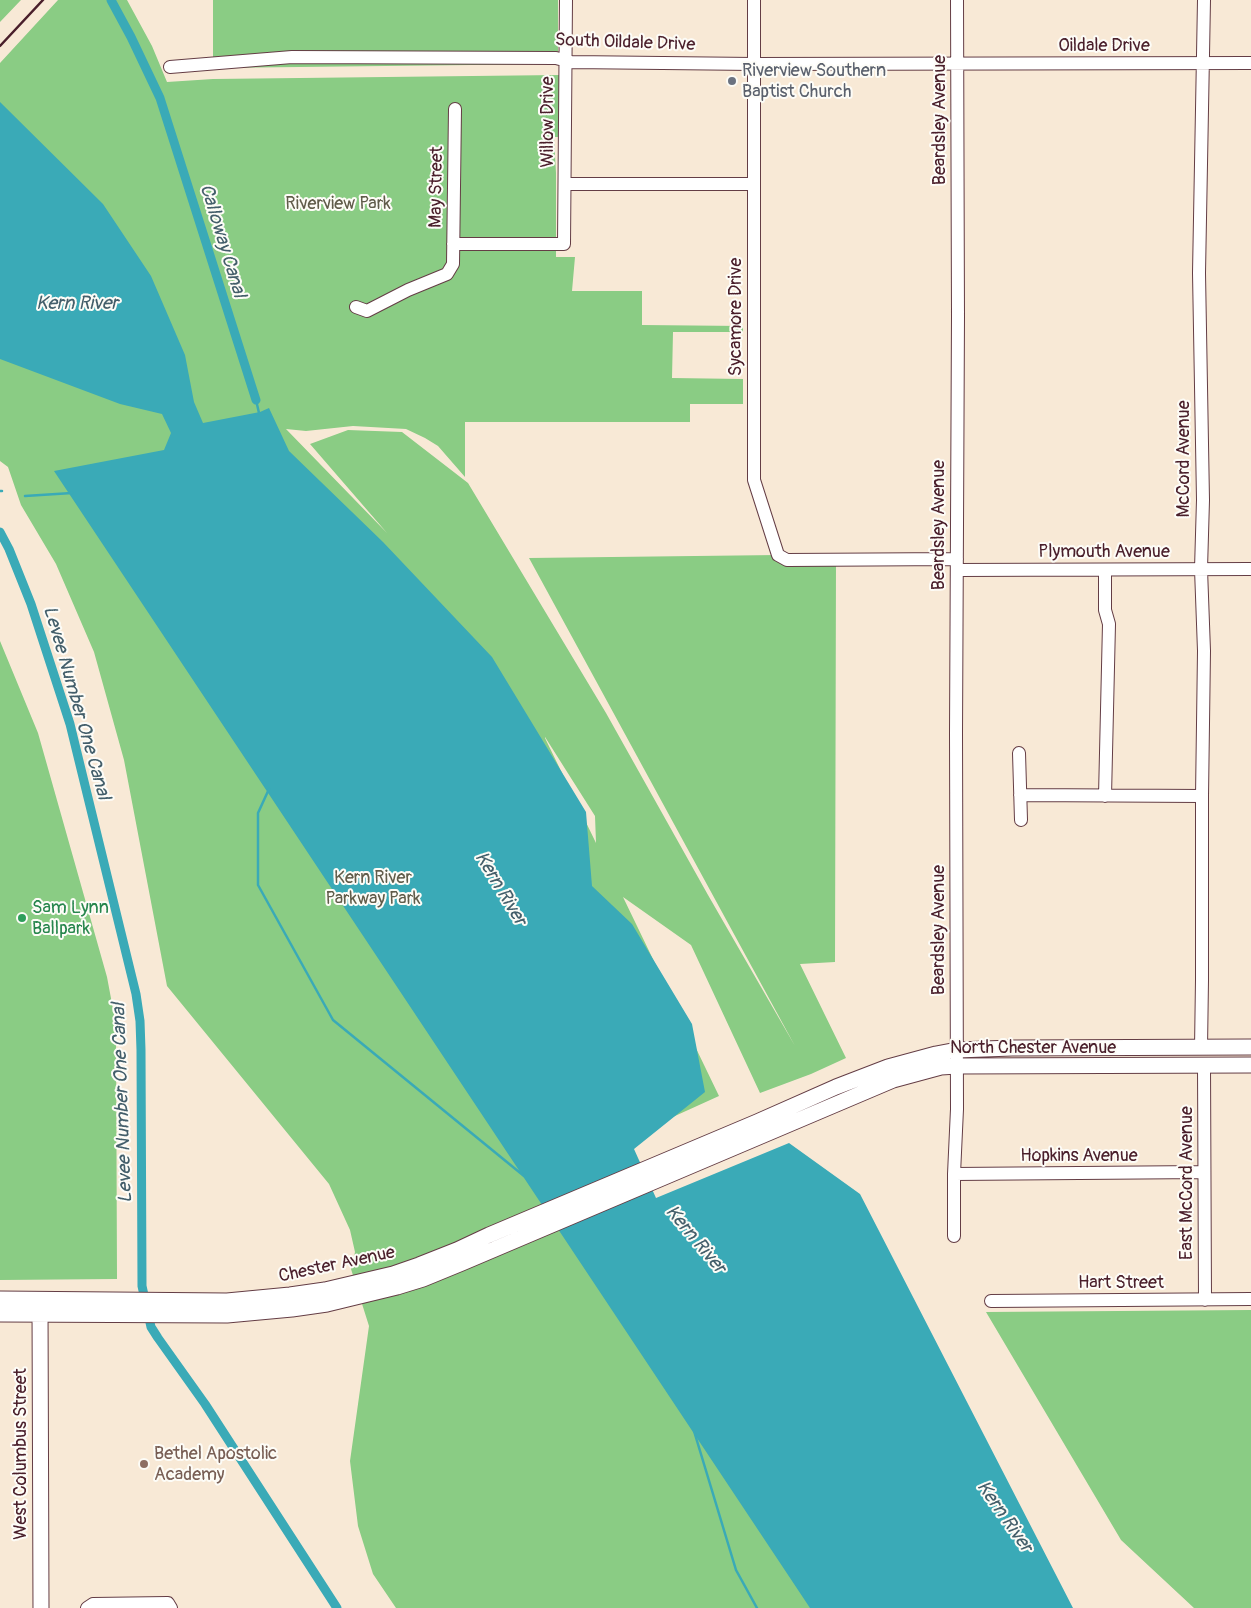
<!DOCTYPE html>
<html>
<head>
<meta charset="utf-8">
<style>
	body { margin:0 }
	canvas { display:block; background:#f8e9d6 }
</style>
</head>
<body>
<canvas width="1251" height="1608"></canvas>
<script>
const ctx = document.querySelector('canvas').getContext('2d');
ctx.lineJoin = 'round';
function fill(path, color) { ctx.fillStyle = color; ctx.fill(path, 'evenodd'); }
function trace(path, color, width, dash) { ctx.strokeStyle = color; ctx.lineWidth = width; ctx.lineCap = dash ? 'butt' : 'round'; ctx.setLineDash(dash || []); ctx.stroke(path); }
function write(font, color, halo, rows, align = 'center') {
  ctx.font = font + ' Pangolin,sans-serif'; ctx.lineWidth = 4; ctx.setLineDash([]); ctx.textBaseline = 'middle'; ctx.strokeStyle = halo; ctx.fillStyle = color; for (const [text, x, y, turn = 0] of rows) {
    ctx.save(); ctx.translate(x, y); ctx.rotate((+turn || 0) * Math.PI / 180); ctx.textAlign = isNaN(turn) ? turn : align; if (halo) ctx.strokeText(text, 0, 0); ctx.fillText(text, 0, 0); ctx.restore();
  }
}
fill(new Path2D(`
	M0,0H21L0,22Z
	M58,0H127L152,46L167,82L213,79L559,75V137H554L556,173V257H575L572,291H642V325L743,326V332H673L672,378L743,379V404H690V422H465V477L438,446L425,438L406,429L353,426L306,431L286,429L387,533L310,444L348,430L402,432L468,483L606,713L708,895L795,1046L529,558L778,555L836,559L835,962L800,964L846,1058L811,1074L760,1093L691,945L623,897L719,1096L622,1140L656,1212L1071,1608H396L373,1574L358,1526L350,1461L369,1326L351,1269L355,1252L350,1230L329,1184L167,986L124,760L94,652L56,564L21,505L8,467L0,461V63ZM545,737L595,816L596,843L545,738Z
	M213,0H558V64L213,68Z
	M0,641L38,733L107,977L116,1025L117,1279L0,1280Z
	M1251,1310V1608H1194L1121,1540L986,1312Z`), '#8acc84');
fill(new Path2D(`
	M0,102L103,204L151,276L185,355L194,402L203,423L260,412L269,408L289,451L383,542L492,657L586,812L592,886L632,924L692,1024L705,1092L634,1149L656,1198L789,1143L860,1194L1073,1608H810L54,471L164,450L171,433L162,414L120,404L0,359Z`), '#3aaab7');
trace(new Path2D(`
	M256,400L259,413
	M0,491H2
	M25,496L72,493
	M269,789L258,813V885L333,1020L524,1176
	M694,1431L736,1570L757,1608`), '#3aaab7', 2.5);
trace(new Path2D(`
	M111,0L131,37L160,98L256,400
	M0,532L9,549L31,604L70,724L136,994L140,1021L141,1050L142,1286L151,1327L158,1338L205,1404L337,1608`), '#3aaab7', 9);
const minor = new Path2D(`
	M754,0V480L778,555L787,560L957,559
	M170,67L292,57L556,58L571,62L754,64L1251,63
	M565,184H754
	M453,244H564L566,0
	M356,307L367,311L408,290L447,274L453,264L455,109
	M957,570L1251,569
	M1105,570V610L1109,624L1105,796
	M1019,753L1021,820
	M1020,795L1202,796
	M1201,1048L1202,980V796L1204,651L1201,569L1203,500L1199,273L1204,0
	M1204,1066L1205,1300
	M954,1174L1204,1172
	M954,1236V1174L957,1109L956,733L958,316L957,0
	M991,1301L1251,1299
	M87,1608L93,1604L168,1603L171,1608`);
const major = new Path2D(`
	M0,1299L227,1301L290,1295L325,1290L393,1274L419,1265L457,1250L489,1235L757,1122L836,1087L888,1067L936,1054L957,1050L1012,1048L1251,1047
	M40,1305L41,1608
	M0,1314L227,1315L292,1309L327,1304L397,1287L423,1279L462,1263L893,1080L941,1067L957,1066L1251,1065`);
trace(minor, '#643d45', 14);
trace(major, '#643d45', 17);
trace(minor, '#fff', 12);
trace(major, '#fff', 15);
trace(new Path2D(`
	M0,46L43,0`), '#4a1f2b', 2.5);
for (const [x, y, r, color] of [
	[732,81,5,"#6b7280"],
	[22,918,5,"#2e9e5b"],
	[144,1464,5,"#8d6e63"]
]) { const dot = new Path2D(); dot.arc(x, y, r, 0, 2 * Math.PI); ctx.fillStyle = color; ctx.fill(dot); trace(dot, '#fdfcf7', 2); }
write('18px', '#4a1f2b', '#fdfcf7', [
	["South Oildale Drive",625,43,2],
	["Oildale Drive",1104,46],
	["Beardsley Avenue",940,120,-90],
	["Willow Drive",548,122,-90],
	["May Street",437,187,-89],
	["Sycamore Drive",736,317,-90],
	["McCord Avenue",1184,459,-90],
	["Beardsley Avenue",939,525,-90],
	["Plymouth Avenue",1104,552],
	["Beardsley Avenue",939,930,-90],
	["North Chester Avenue",1033,1048],
	["Hopkins Avenue",1079,1156],
	["East McCord Avenue",1187,1183,-90],
	["Chester Avenue",337,1265,-12],
	["Hart Street",1121,1283],
	["West Columbus Street",21,1454,-90]
]);
write('18px', '#5b616d', '#fdfcf7', [
	["Riverview Southern",742,71],
	["Baptist Church",742,92]
], 'left');
write('18px', '#605c4a', '#fdfcf7', [
	["Riverview Park",338,204],
	["Kern River",373,878],
	["Parkway Park",373,899]
]);
write('18px', '#27864d', '#fdfcf7', [
	["Sam Lynn",32,908],
	["Ballpark",32,929]
], 'left');
write('18px', '#785e54', '#fdfcf7', [
	["Bethel Apostolic",154,1454],
	["Academy",154,1475]
], 'left');
write('italic 19px', '#435e6a', '#fdfcf7', [
	["Calloway Canal",222,241,73],
	["Kern River",77,304],
	["Levee Number One Canal",76,703,74],
	["Kern River",500,889,59],
	["Levee Number One Canal",123,1103,-92],
	["Kern River",695,1240,50],
	["Kern River",1004,1517,55]
]);
</script>
</body>
</html>
